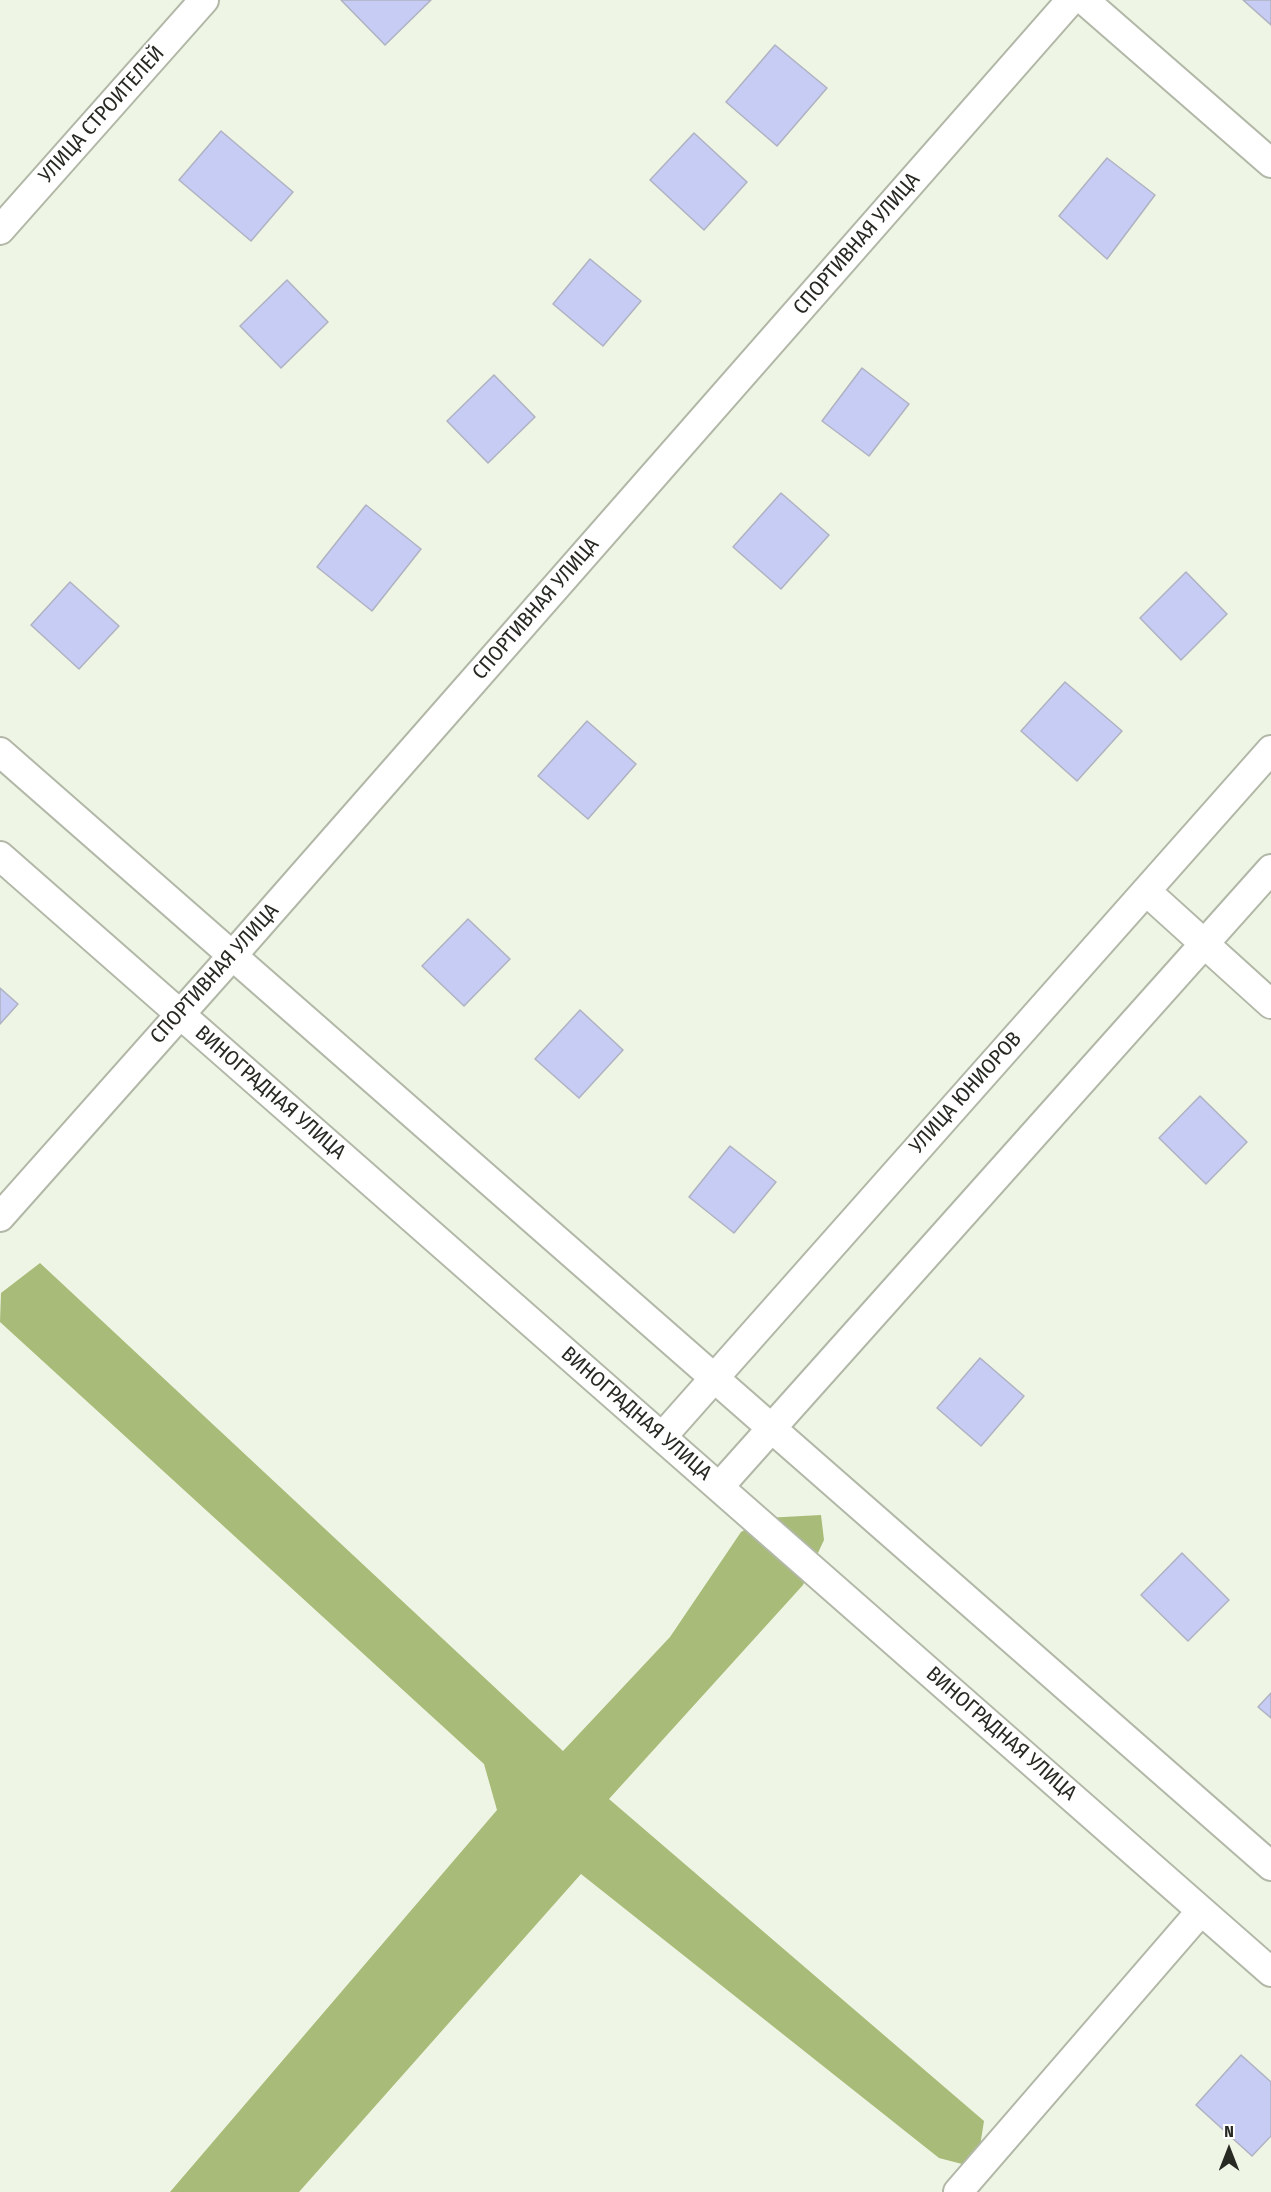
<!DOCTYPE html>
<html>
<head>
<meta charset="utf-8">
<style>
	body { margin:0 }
	#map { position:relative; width:1271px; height:2192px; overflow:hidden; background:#eff5e4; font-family:"Fira Sans Condensed",sans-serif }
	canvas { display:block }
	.north { position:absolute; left:1199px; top:2120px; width:60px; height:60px; -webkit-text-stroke:4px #fff; paint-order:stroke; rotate:0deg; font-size:16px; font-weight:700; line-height:24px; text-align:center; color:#272923 }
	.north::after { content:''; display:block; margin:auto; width:21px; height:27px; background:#272923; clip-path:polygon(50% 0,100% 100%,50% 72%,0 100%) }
</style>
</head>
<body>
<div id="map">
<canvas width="1271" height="2192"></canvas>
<div class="north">N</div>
</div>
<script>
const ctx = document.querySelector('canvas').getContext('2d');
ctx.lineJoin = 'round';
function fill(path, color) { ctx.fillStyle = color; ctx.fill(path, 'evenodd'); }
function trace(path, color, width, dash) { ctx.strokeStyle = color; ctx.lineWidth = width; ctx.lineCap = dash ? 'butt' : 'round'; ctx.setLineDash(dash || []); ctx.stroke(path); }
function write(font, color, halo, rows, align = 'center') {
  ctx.font = font + ' "Fira Sans Condensed",sans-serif'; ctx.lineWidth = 4.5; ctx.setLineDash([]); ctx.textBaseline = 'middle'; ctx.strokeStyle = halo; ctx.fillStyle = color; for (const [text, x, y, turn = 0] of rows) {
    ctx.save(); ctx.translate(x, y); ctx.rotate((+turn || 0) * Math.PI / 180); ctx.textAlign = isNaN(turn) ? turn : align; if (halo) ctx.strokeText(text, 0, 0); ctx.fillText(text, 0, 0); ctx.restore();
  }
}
fill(new Path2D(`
	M40,1263L563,1751L670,1637L741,1532L765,1518L821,1515L824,1540L803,1585L609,1799L984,2121L980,2146L962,2164L939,2158L581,1874L299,2192H170L497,1810L484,1764L0,1322L1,1293Z`), '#a8bb78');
const building = new Path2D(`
	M341,0H431L385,45Z
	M1243,0H1271V25Z
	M775,45L827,88L777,146L726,102Z
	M221,131L293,192L251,241L179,180Z
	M694,133L747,182L704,230L650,180Z
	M1107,158L1155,195L1107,259L1059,216Z
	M590,259L641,301L603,346L553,304Z
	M287,280L328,322L281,368L240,326Z
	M862,368L909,404L869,456L822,421Z
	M494,375L535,417L488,463L447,421Z
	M781,493L829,535L781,589L733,547Z
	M366,505L421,549L372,611L317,567Z
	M1186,572L1227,614L1181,660L1140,618Z
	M70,582L119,626L79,669L31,625Z
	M1065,682L1122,731L1077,781L1021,731Z
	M587,721L636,764L588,819L538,776Z
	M468,919L510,959L464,1006L422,966Z
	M0,988L18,1004L0,1024Z
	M580,1010L623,1050L579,1098L535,1059Z
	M1200,1096L1247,1142L1206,1184L1159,1138Z
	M730,1146L776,1182L734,1233L689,1197Z
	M980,1358L1024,1396L981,1446L937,1408Z
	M1182,1553L1229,1600L1188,1641L1141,1595Z
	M1271,1693V1718L1258,1707Z
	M1241,2055L1271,2082V2136L1252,2156L1196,2105Z`);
fill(building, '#c6ccf4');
trace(building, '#afb2c1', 1.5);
const minor = new Path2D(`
	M1084,0L1271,163
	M0,230L204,0
	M0,752L1271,1866
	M0,856L1271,1972
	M1146,891L1271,1004
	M0,1217L232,956L1071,0
	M662,1437L1271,750
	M719,1487L1271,869
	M958,2192L1201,1911`);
trace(minor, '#b2b8a8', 32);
trace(minor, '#fff', 28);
write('21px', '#272923', '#fff', [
	["УЛИЦА СТРОИТЕЛЕЙ",102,115,-48],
	["СПОРТИВНАЯ УЛИЦА",857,244,-49],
	["СПОРТИВНАЯ УЛИЦА",536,609,-49],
	["СПОРТИВНАЯ УЛИЦА",215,974,-48],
	["ВИНОГРАДНАЯ УЛИЦА",270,1093,41],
	["УЛИЦА ЮНИОРОВ",966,1093,-48],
	["ВИНОГРАДНАЯ УЛИЦА",636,1414,41],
	["ВИНОГРАДНАЯ УЛИЦА",1001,1734,41]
]);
</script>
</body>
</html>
